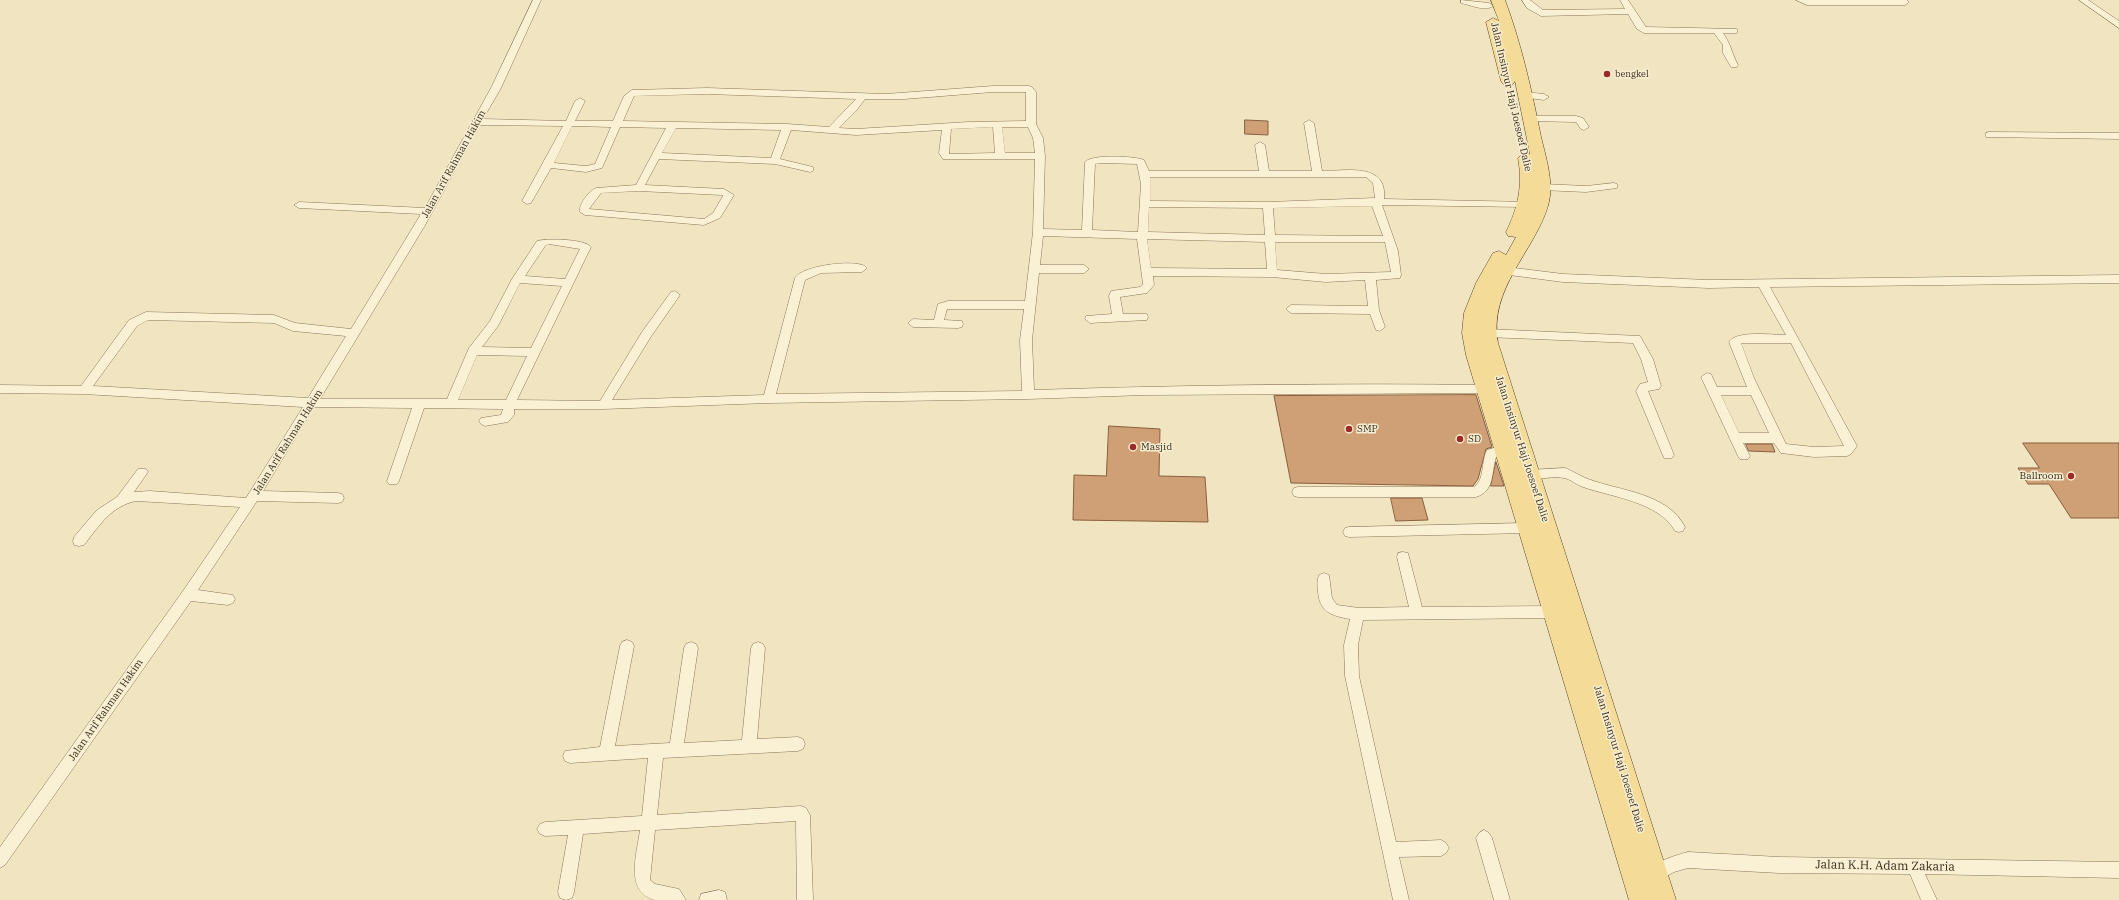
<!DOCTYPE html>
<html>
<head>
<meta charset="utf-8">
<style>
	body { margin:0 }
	canvas { display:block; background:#f0e4c1 }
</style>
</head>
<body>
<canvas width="2119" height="900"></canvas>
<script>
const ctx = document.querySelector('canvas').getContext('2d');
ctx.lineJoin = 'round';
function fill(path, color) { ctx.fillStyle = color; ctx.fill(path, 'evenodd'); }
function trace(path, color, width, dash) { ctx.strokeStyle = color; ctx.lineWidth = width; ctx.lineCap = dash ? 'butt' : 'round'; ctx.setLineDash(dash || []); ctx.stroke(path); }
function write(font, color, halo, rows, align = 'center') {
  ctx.font = font + ' "IBM Plex Serif",serif'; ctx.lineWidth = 3; ctx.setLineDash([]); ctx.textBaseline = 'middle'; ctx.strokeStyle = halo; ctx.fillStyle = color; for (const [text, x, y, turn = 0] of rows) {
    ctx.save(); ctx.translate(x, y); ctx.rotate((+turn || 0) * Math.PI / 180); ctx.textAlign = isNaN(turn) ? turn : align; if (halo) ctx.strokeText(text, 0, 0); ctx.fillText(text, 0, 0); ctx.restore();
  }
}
const building = new Path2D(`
	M1245,120L1268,121V135L1245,134Z
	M1476,395L1492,447L1486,449L1478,479L1473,486L1291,483L1274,396Z
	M1109,426L1160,429L1159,476L1205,477L1208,522L1073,520L1074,475L1106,476Z
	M2023,443H2119V518H2071L2049,484H2028L2018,468H2039Z
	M1746,444H1772L1775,452L1749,451Z
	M1496,462L1504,486H1491Z
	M1391,498H1422L1428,520L1396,521Z`);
fill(building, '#cf9f76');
trace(building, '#8a5f3d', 1);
const street = new Path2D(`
	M533,0H541L501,88L483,119L566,121L575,101L580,98L585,101L575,121H613L624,96L632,90L707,88L886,94L993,86H1029L1032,87L1036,92V124L1043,138L1045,156L1043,229L1082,230L1085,162C1092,154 1134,156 1144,160L1149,171H1259L1255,145L1260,142L1265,145L1269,171H1312L1304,123L1309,120L1314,123L1322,171C1346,171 1388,162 1384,199L1530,202L1531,204L1526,207L1382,205L1398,251L1401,275L1400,278L1376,280L1379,310L1385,327L1380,331L1376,330L1370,314L1291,313L1286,309L1291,305L1368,306L1365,280L1326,282L1272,277L1153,276L1154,285L1147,293L1120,297L1123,314H1147L1148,317L1147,320L1090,323L1085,319L1086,316L1112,314L1109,296L1111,291L1140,287L1143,284L1137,239L1043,236L1040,265H1084L1089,269L1084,273H1039L1032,340L1034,390C1186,385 1339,383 1491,385L1497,389L1491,393L1145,395L1028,399L769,403L603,409H514V415L508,422L485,426L481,424L479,421L481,418L501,415L503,409L424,408L399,481L397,484H389L387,481L412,408L314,407L263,491L338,493L342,494L344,498L342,502L338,503L257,501L198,590L233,595L235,599L233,603L228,605L191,601L5,865L0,868V847L183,591L240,507L136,501C111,506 99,526 84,545L79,546L74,545L73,541L74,537L97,510L117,497L138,469H146L148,472L134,492L150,491L246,498L303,407L84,394L0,393V385L81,386L129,320L146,312L274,315L295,323L351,329L421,214L299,208L294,205L299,202L425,208L491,88ZM993,92H1026V121L968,122L856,129L839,128L856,111L865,99H904ZM707,94L856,99L829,127L787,124L623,121L634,96ZM480,125L563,126L522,201L527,204L531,203L551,168L586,172L602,168L620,127L666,128L636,185L596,188C589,191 578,205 580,212L585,215L704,225L720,218L734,195L724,189L645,185L659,159L775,164L810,172L813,171V167L780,159L791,130L856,135L942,130L939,153L943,159H1035L1033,232L1025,301H948L938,304L934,320L913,319L908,323L913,327L958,328L962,327L963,324L962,321L944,320L947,309H1024L1020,340L1022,391L776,394L805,280L821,273L862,272L867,268C861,258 802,265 795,278L764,395L612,400L650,338L680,295L675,291L671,292L642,332L600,401L517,400L591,247C585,239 547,238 537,241L512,279L490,321L469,348L447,399H320L424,227ZM572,126L611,127L595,164L586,166L554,163ZM993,127L995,153L949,154L951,129ZM1002,127H1028L1033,138L1035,153H1005ZM676,128L781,130L771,158L662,153ZM1101,163L1137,164L1141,184L1138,232L1092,230L1095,164ZM1150,177H1366L1373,183L1375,198L1268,202L1150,201ZM639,191L722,195L723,196L713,213L704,219L589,209L601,193ZM1372,206L1383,236L1275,235L1273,208ZM1149,207L1263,208L1265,235L1148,232ZM1147,239L1265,242L1267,269L1151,268ZM1275,242H1385L1391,272L1326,274L1277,270ZM549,244L580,249L565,279L525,276L545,246ZM520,283L562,286L531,348L482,347L498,326ZM148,320L274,323L293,331L346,336L308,398L93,386L137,326ZM477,355L527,356L506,400H458Z
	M1461,0L1489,3L1493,6C1486,12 1470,5 1461,3Z
	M1522,0H1530L1543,10L1625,9L1620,0H1628L1646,27L1737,29V33H1723C1731,44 1732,54 1738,65L1737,67H1731L1723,53V45L1714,33H1644L1637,29L1628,14L1541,16L1527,8Z
	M1796,0H1907L1909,2L1905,5H1807Z
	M2079,0H2088L2119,21V28Z
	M1524,92L1544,94L1549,97L1544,100L1521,97L1519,95Z
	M1530,116H1576L1583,118L1589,127L1584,130L1581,129L1576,122L1527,121V117Z
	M1989,132L2119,133V139L1986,137V133Z
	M1614,183L1617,184V188L1586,192L1542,190L1537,187L1542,184L1586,186Z
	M1506,267L1563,274L1709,280L2119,275V283L1770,287L1857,446L1851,454L1847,456L1814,457L1781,453L1774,443H1743L1750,456L1748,459H1740L1738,456L1701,377L1707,373L1711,374L1717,387H1747L1729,342C1736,330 1773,335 1786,335L1759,287L1709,288L1563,282L1502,274L1501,271L1502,268ZM1741,343H1791L1844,446L1814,447L1786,444L1754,378ZM1721,395H1751L1769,433H1739Z
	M1487,329L1640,336L1653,359L1661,386L1659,389L1648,391L1674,455L1672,458H1664L1636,391L1640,384L1648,382L1641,359L1633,343L1487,337L1481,333Z
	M1504,445L1508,447L1510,450L1508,453L1496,457C1491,473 1495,491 1476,497H1298L1294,496L1292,492L1294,488L1298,487H1474C1485,480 1481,461 1487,450Z
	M1565,468C1573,471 1580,476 1588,479C1620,491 1668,493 1685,527L1683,531L1679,532L1675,531C1659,502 1612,497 1583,487C1577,485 1570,479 1564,478C1554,476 1540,479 1530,480L1526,478L1524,475L1526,472L1530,470Z
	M1527,523L1531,524L1533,528L1531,532L1527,533L1349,537L1345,536L1343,532L1345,528L1349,527Z
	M1403,552L1408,553L1409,557L1422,607L1554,606L1559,608L1561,612L1559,616L1554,618L1363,620L1358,645L1359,676L1396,842L1441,840L1446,843L1449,848L1446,853L1441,856L1399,857L1409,900H1393L1345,676L1344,645L1350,619C1332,616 1319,612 1318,591C1317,585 1317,580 1319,575L1324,573L1329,575L1332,598L1337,605L1359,608L1409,607L1397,557L1398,553Z
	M627,640L632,642L634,646L615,746L670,743L684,648L686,644L691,642L696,644L698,648L684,743L742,740L751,648L753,644L758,642L763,644L765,648L757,739L798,737L803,739L805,744L803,749L798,751L663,758L657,815L801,806L806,808L810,815L813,900H797L796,821L655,830L650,880L655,884L679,889L686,900C676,900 664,900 655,900C624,892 637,854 640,830L583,834L574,892L572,898L566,900L560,898L558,892L568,835L545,836L540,834L537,829L540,824L545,822L642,816L648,758L570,763L565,761L563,756L565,751L600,747L620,646L622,642Z
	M1484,830L1489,833L1492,838L1510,900H1494L1476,838L1479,833Z
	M1688,852L1779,857L2119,862V878L1925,874L1937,900H1921L1910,874L1779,873L1688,868L1674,872L1653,884L1648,881L1645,876C1651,862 1674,856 1688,852Z
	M719,890L725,892L727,900H699L701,894Z`);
const primary = new Path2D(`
	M1491,0H1505C1521,43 1531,87 1540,132C1545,156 1555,182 1548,206C1534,252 1488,289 1498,343L1676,900H1629L1466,355L1462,333L1464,313L1476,283L1493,253L1499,251L1506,255L1516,237L1508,236L1506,232C1518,208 1523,185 1518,158L1521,155L1530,154L1515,81L1513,84H1503L1501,81L1486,22L1493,18L1499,21Z`);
trace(street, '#8a7558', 1);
trace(primary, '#57432d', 1);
fill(street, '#faf1d5');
fill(primary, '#f4dc98');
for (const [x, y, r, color] of [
	[1607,74,4,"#9b2b26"],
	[1349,429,4,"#9b2b26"],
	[1460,439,4,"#9b2b26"],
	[1133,447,4,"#9b2b26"],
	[2071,476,4,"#9b2b26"]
]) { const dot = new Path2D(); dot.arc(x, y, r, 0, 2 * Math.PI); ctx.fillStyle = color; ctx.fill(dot); trace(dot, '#f7eed1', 1.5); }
write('9px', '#392c1d', '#f7eed1', [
	["bengkel",1615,74]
], 'left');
write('10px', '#392c1d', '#f7eed1', [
	["Jalan Insinyur Haji Joesoef Dalie",1511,97,77],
	["Jalan Arif Rahman Hakim",454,164,-61],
	["Jalan Arif Rahman Hakim",288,442,-58],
	["Jalan Insinyur Haji Joesoef Dalie",1522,449,72],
	["Jalan Arif Rahman Hakim",106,710,-55],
	["Jalan Insinyur Haji Joesoef Dalie",1619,759,73]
]);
write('10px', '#392c1d', '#f7eed1', [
	["SMP",1357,429],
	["SD",1468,439],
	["Masjid",1141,447],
	["Ballroom",2063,476,"right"]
], 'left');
write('12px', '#392c1d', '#f7eed1', [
	["Jalan K.H. Adam Zakaria",1885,866,1]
]);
</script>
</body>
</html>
